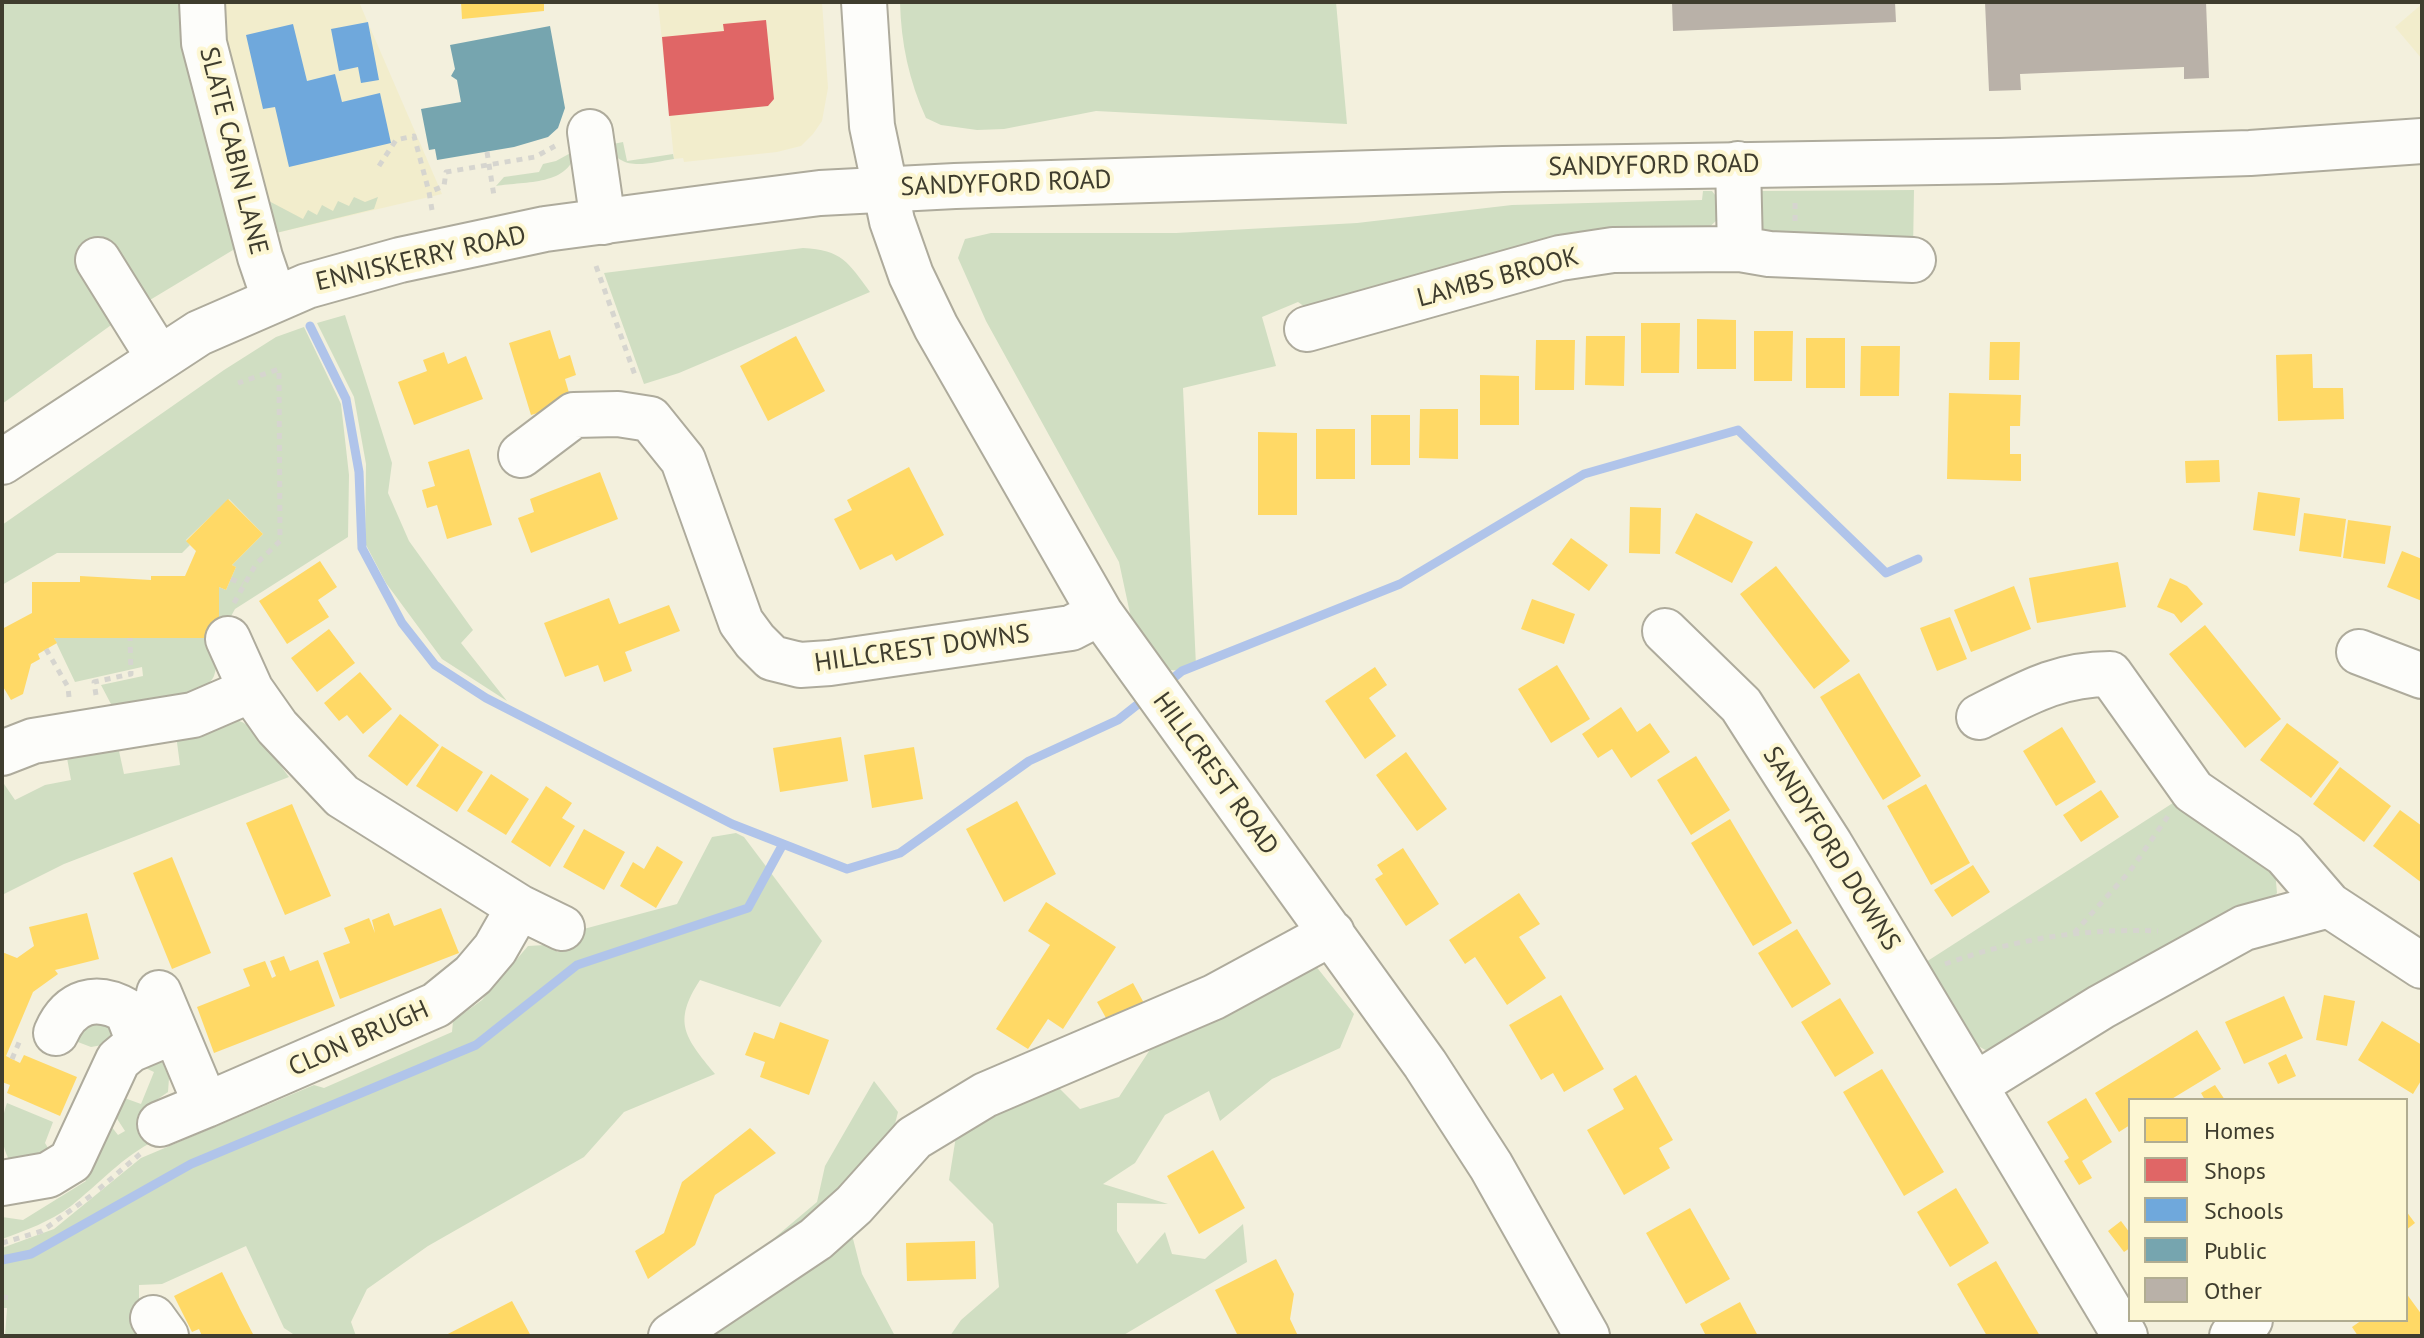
<!DOCTYPE html>
<html>
<head>
<meta charset="utf-8">
<style>
	body { margin:0 }
	#map { position:relative; width:2424px; height:1338px; overflow:hidden; background:#f3f0dd; font-family:"PT Sans",sans-serif }
	canvas { display:block }
	.frame { position:absolute; inset:0; border:4px solid #3f3d2e; pointer-events:none }
	.legend { position:absolute; left:2128px; top:1098px; width:280px; height:224px; box-sizing:border-box; background:#fdf7d3; border:2px solid #b1ad91; margin:0; padding:10px 14px; list-style:none; font-size:24px; color:#3f3d2e }
	.legend li { display:flex; align-items:center; gap:16px; height:40px }
	.legend b { width:40px; border:2px solid #b1ad91 }
</style>
</head>
<body>
<div id="map">
<canvas width="2424" height="1338"></canvas>
<div class="frame"></div>
<ul class="legend">
<li><b style="height:22px;background:#ffd966"></b>Homes</li>
<li><b style="height:22px;background:#e06666"></b>Shops</li>
<li><b style="height:22px;background:#6fa8dc"></b>Schools</li>
<li><b style="height:22px;background:#76a5af"></b>Public</li>
<li><b style="height:22px;background:#b9b1a8"></b>Other</li>
</ul>
</div>
<script>
const ctx = document.querySelector('canvas').getContext('2d');
ctx.lineJoin = 'round';
function fill(path, color) { ctx.fillStyle = color; ctx.fill(path, 'evenodd'); }
function trace(path, color, width, dash) { ctx.strokeStyle = color; ctx.lineWidth = width; ctx.lineCap = dash ? 'butt' : 'round'; ctx.setLineDash(dash || []); ctx.stroke(path); }
function write(font, color, halo, rows, align = 'center') {
  ctx.font = font + ' "PT Sans",sans-serif'; ctx.lineWidth = 8; ctx.setLineDash([]); ctx.textBaseline = 'middle'; ctx.strokeStyle = halo; ctx.fillStyle = color; for (const [text, x, y, turn = 0] of rows) {
    ctx.save(); ctx.translate(x, y); ctx.rotate((+turn || 0) * Math.PI / 180); ctx.textAlign = isNaN(turn) ? turn : align; if (halo) ctx.strokeText(text, 0, 0); ctx.fillText(text, 0, 0); ctx.restore();
  }
}
fill(new Path2D(`
	M214,2H359L442,194L272,234Z
	M658,2H822L828,88L822,121L813,134L801,146L777,152L684,162L683,158L674,159Z
	M2422,4V59L2395,27Z`), '#f2edcc');
fill(new Path2D(`
	M2,2H183L238,247L125,315L2,404Z
	M900,2H1336L1347,124L1096,111L1004,129L977,130L941,125L926,118C909,81 901,43 900,2Z
	M623,142L627,161L673,154L674,159C648,163 621,173 608,145Z
	M576,150C570,186 526,181 496,186L504,177L539,172L543,164L556,161Z
	M1914,190L1913,251L1763,233L1757,223L1759,191Z
	M1703,191H1712L1719,200L1718,219L1702,234L1305,307L1298,302L1262,317L1276,366L1183,388L1196,666L1182,671L1160,669L1134,632L1119,562L986,321L958,258L965,239L991,233H1176L1357,223L1512,205L1702,200Z
	M354,197L365,202L378,197L374,209L272,234L265,199L303,219L308,210L317,215L322,205L333,211L338,201L349,206Z
	M803,248C842,250 848,262 870,292L679,373L644,384L604,273Z
	M345,315L392,463L388,493L409,541L473,630L461,643L507,701L442,659L386,583L365,543L366,464L354,397L317,323Z
	M304,327L341,404L349,475L348,537L235,609L219,638V587L226,590L236,567L232,565L263,534L229,499L186,540L190,545L182,553H57L2,585V525L224,370L276,337Z
	M54,638H217C216,649 218,665 214,676C205,699 134,703 112,706L101,685L143,676L142,667L75,682Z
	M235,720C257,723 275,760 289,777L64,864L2,895V781L15,800L45,785L71,780L67,758L119,751L124,774L180,765L176,735Z
	M2176,801L2275,870L2277,893L2266,907L1991,1053L1967,1040L1926,962Z
	M736,833L744,837L822,941L780,1007L700,980C672,1023 685,1037 715,1074L624,1112L584,1157L428,1246L367,1289L351,1322L356,1336H296L284,1328L246,1246L162,1284L139,1285V1317L144,1336H5L7,1308H2V1248L54,1229L141,1158L314,1085L324,1088L452,1032L453,1021L482,1000L528,946L545,945L558,952L580,930L677,904L712,837Z
	M1311,960L1354,1014L1340,1048L1272,1079L1220,1121L1209,1091L1165,1115L1135,1163L1103,1184L1168,1204L1117,1203V1231L1137,1264L1165,1232L1172,1254L1205,1259L1243,1224L1247,1262L1122,1336H950L961,1320L999,1287L993,1224L949,1180L957,1130L992,1118L1050,1079L1080,1109L1119,1097L1153,1045Z
	M111,1023L114,1043L91,1047L70,1039L80,1024Z
	M158,1052L169,1078L168,1092L142,1110L156,1140C123,1156 99,1184 71,1206C49,1222 27,1230 2,1239V1217L23,1220L86,1181L81,1171L107,1121L118,1135L125,1131L112,1111L119,1096L141,1104L154,1072L135,1063Z
	M874,1081L898,1112L880,1183L851,1231L862,1274L895,1336H658L817,1202L825,1166Z
	M7,1103L53,1122L45,1143L56,1161H10C0,1145 0,1122 7,1103Z`), '#d0dec2');
fill(new Path2D(`
	M461,2H544V11L462,19Z
	M1697,319L1736,320V369H1697Z
	M1641,323H1680L1679,373H1641Z
	M550,330L559,359L570,355L576,375L565,379L572,403L531,415L509,343Z
	M1754,331H1793L1792,381H1754Z
	M796,336L825,391L768,421L740,366Z
	M1586,336H1625L1624,386L1585,385Z
	M1806,338H1845V388H1806Z
	M1536,340H1575L1574,390H1535Z
	M1990,342H2020L2019,380H1989Z
	M1861,346H1900L1899,396H1860Z
	M444,352L448,364L466,356L483,399L414,425L398,382L427,371L423,360Z
	M2312,354L2313,388H2343L2344,419L2278,421L2276,355Z
	M1480,375L1519,376V425H1480Z
	M1949,393L2021,395L2020,426H2010V454H2021V481L1947,479Z
	M1420,409H1458V459L1419,458Z
	M1371,415H1410V465H1371Z
	M1316,429H1355V479H1316Z
	M1258,432L1297,433V515H1258Z
	M469,449L492,525L447,539L437,505L427,508L422,490L435,486L428,462Z
	M2219,460L2220,482L2186,483L2185,461Z
	M909,467L944,535L896,561L892,554L860,570L834,519L852,510L847,500Z
	M600,472L618,519L531,553L518,518L534,512L530,499Z
	M2258,492L2300,498L2295,536L2253,530Z
	M228,499L263,534L232,565L236,567L226,590L219,587V638H54L57,643L38,654L40,659L31,664L23,694L11,700L2,685V629L32,613V582H80V576L151,580V576H185L196,551L186,541Z
	M1630,507L1661,508L1660,554L1629,553Z
	M1696,513L1753,542L1732,583L1675,553Z
	M2304,513L2346,519L2341,557L2299,551Z
	M2348,520L2391,526L2385,564L2343,558Z
	M1571,538L1608,565L1589,591L1552,564Z
	M2402,551L2422,559V601L2387,587Z
	M320,561L337,587L318,600L329,617L287,644L259,601Z
	M2118,562L2126,607L2037,623L2029,578Z
	M1776,566L1850,661L1814,689L1740,594Z
	M2170,578L2187,586L2203,604L2181,623L2174,614L2157,607Z
	M2014,586L2031,629L1971,652L1954,610Z
	M609,598L619,624L669,605L680,631L625,652L632,671L604,682L598,665L565,677L544,623Z
	M1532,599L1575,614L1564,644L1521,629Z
	M1950,617L1967,659L1937,671L1920,628Z
	M2205,625L2281,719L2245,748L2169,654Z
	M329,629L355,663L317,692L291,658Z
	M1557,665L1590,719L1551,743L1518,689Z
	M1375,667L1387,685L1369,698L1396,736L1365,759L1325,701Z
	M360,672L392,709L363,734L347,715L339,721L324,703Z
	M1859,673L1921,776L1883,800L1820,697Z
	M1621,707L1637,732L1650,723L1670,752L1631,778L1612,749L1598,758L1582,734Z
	M400,714L439,745L407,786L368,756Z
	M2287,723L2339,762L2311,798L2260,760Z
	M2062,727L2096,782L2056,806L2023,751Z
	M841,737L848,781L780,792L773,748Z
	M442,746L483,772L457,812L416,786Z
	M914,747L923,799L872,808L864,755Z
	M1406,752L1447,809L1417,831L1376,775Z
	M1696,756L1730,810L1691,835L1657,780Z
	M2340,767L2391,806L2364,842L2313,804Z
	M491,774L529,799L506,835L467,811Z
	M1926,784L1970,863L1931,885L1887,806Z
	M546,786L572,803L562,818L575,826L550,867L511,842Z
	M2101,790L2119,817L2081,842L2063,815Z
	M1017,801L1056,874L1004,902L966,829Z
	M292,804L331,896L285,915L246,823Z
	M2400,810L2422,826V883L2373,846Z
	M1730,819L1792,923L1753,946L1691,843Z
	M584,829L625,852L604,890L563,867Z
	M657,846L683,862L656,908L620,886L633,862L644,869Z
	M1403,848L1439,904L1406,926L1375,879L1383,874L1377,865Z
	M172,857L211,953L172,969L133,873Z
	M1973,865L1990,892L1952,917L1934,890Z
	M1519,893L1540,924L1519,937L1546,978L1507,1005L1475,957L1465,964L1449,940Z
	M1046,902L1116,947L1063,1029L1048,1019L1028,1049L996,1029L1050,945L1028,931Z
	M441,908L459,953L340,999L323,953L350,943L344,928L369,918L375,933L372,920L389,913L394,926Z
	M87,913L99,959L55,970L58,974L33,992L6,1056L20,1063L24,1055L77,1077L60,1116L7,1093L10,1085L2,1082V952L17,958L34,946L29,927Z
	M1797,929L1831,984L1792,1008L1758,953Z
	M284,956L290,971L318,960L335,1006L214,1053L197,1007L250,986L243,969L265,961L272,978L276,976L270,961Z
	M1133,983L1145,1005L1110,1025L1097,1002Z
	M1561,995L1604,1069L1564,1092L1553,1073L1541,1080L1509,1025Z
	M2324,995L2355,1001L2347,1046L2316,1040Z
	M2284,996L2303,1038L2244,1064L2225,1022Z
	M1840,998L1874,1053L1835,1077L1801,1022Z
	M2382,1021L2422,1045V1079L2413,1094L2358,1060Z
	M780,1022L829,1040L809,1095L760,1077L765,1062L745,1055L754,1032L774,1039Z
	M2197,1030L2221,1069L2170,1100H2130V1125L2119,1132L2095,1093Z
	M2286,1054L2296,1076L2278,1084L2268,1063Z
	M1882,1069L1944,1172L1904,1196L1843,1092Z
	M1636,1075L1673,1140L1659,1148L1670,1168L1624,1195L1587,1130L1624,1109L1613,1089Z
	M2215,1085L2225,1100H2205L2201,1093Z
	M2086,1098L2112,1142L2082,1161L2092,1178L2079,1185L2064,1161L2069,1158L2047,1122Z
	M750,1128L776,1153L715,1195L695,1245L648,1279L635,1251L664,1233L682,1182Z
	M1213,1150L1245,1208L1199,1234L1167,1176Z
	M1956,1188L1989,1243L1950,1267L1917,1212Z
	M1690,1208L1730,1279L1686,1304L1646,1233Z
	M2406,1211L2415,1223L2406,1230Z
	M2121,1221L2130,1233V1248L2124,1252L2108,1231Z
	M975,1241L976,1279L907,1281L906,1243Z
	M1276,1259L1294,1294L1290,1319L1298,1336H1238L1215,1290Z
	M1996,1261L2027,1314L2040,1336H1987L1957,1284Z
	M222,1272L240,1309L254,1336H202L199,1329L192,1332L174,1296Z
	M2406,1293L2422,1315V1332L2417,1336H2358L2352,1327L2362,1320H2406Z
	M512,1301L531,1336H444Z
	M1740,1302L1758,1336H1706L1700,1324Z`), '#ffd966');
fill(new Path2D(`
	M766,20L774,99L768,106L669,116L662,37L724,31L723,24Z`), '#e06666');
fill(new Path2D(`
	M368,22L379,80L361,83L358,67L339,71L331,29Z
	M293,24L307,81L335,74L342,102L380,93L391,143L289,167L275,107L263,109L246,35Z`), '#6fa8dc');
fill(new Path2D(`
	M550,26L565,108L558,128L548,137L514,147L437,160L435,149L429,150L421,109L461,102L457,80L451,76L455,69L450,45Z`), '#76a5af');
trace(new Path2D(`
	M310,326L346,399L359,472L362,548L402,623L435,665L486,698L732,824L847,869L900,853L1029,761L1118,720L1147,697
	M1166,684L1182,671L1400,584L1584,474L1738,430L1886,573L1918,559
	M2,1260L31,1254L191,1164L476,1045L577,965L748,908L783,844`), '#b0c4ea', 9);
fill(new Path2D(`
	M1672,2H1895L1896,22L1673,31Z
	M1985,2H2206L2209,78L2184,79V67L2020,74L2021,90L1989,91Z`), '#b9b1a8');
const minor = new Path2D(`
	M202,2L204,43L260,257L274,298
	M864,2L872,126L892,221L911,275L936,327L1100,613L1425,1064L1491,1166L1587,1336
	M590,132L603,222
	M1738,164L1740,249
	M98,260L159,358
	M1307,329L1560,258L1613,250L1740,249L1769,254L1913,260
	M521,455L574,415L618,414L650,419L683,460L741,622L755,641L772,658L800,665L830,663L1071,628L1100,613
	M1665,631L1741,705L1830,844L2125,1336
	M228,639L251,690
	M2359,652L2422,676
	M1979,717C2025,694 2057,674 2110,674L2193,791L2285,854L2329,905L2422,966
	M2,753L33,741L193,715L251,690L277,727L342,796L519,907L495,949L473,975L436,1005L206,1105L159,993
	M519,907L562,928
	M56,1033C70,1001 96,993 127,1011L140,1045
	M1975,1085L2101,1007L2244,928L2329,905
	M160,1124L206,1105
	M2,1183L48,1175L71,1161L118,1060L130,1050L175,1031
	M153,1318L166,1336
	M671,1336L816,1239L854,1205L914,1138L985,1095L1214,997L1332,933
	M2232,1336L2250,1320`);
const major = new Path2D(`
	M2,462L199,333L307,286L400,260L545,229L726,205L820,193L955,186L1503,169L1999,161L2250,153L2422,141`);
trace(minor, '#aeab9c', 48);
trace(major, '#aeab9c', 48);
trace(new Path2D(`
	M487,152L494,196
	M379,166L396,140L414,136L429,192
	M432,210L429,192L444,186L446,172L535,157L555,146
	M1795,221V199
	M596,266L636,378
	M231,579L243,584
	M234,603L256,564L280,541L279,369L238,383
	M46,649L68,687L69,697
	M96,695L94,682L131,674L130,638
	M2074,933L2130,871L2168,816
	M1945,964C2015,939 2084,928 2158,931
	M12,1059L20,1040
	M99,1189L140,1154
	M2,1243L42,1231L92,1195
	M2,1297L12,1298`), '#d6d5cf', 5, [6, 6]);
trace(minor, '#fdfdfa', 44);
trace(major, '#fdfdfa', 44);
write('26px', '#3f3d2e', '#fdf7d3', [
	["SLATE CABIN LANE",233,151,76],
	["SANDYFORD ROAD",1654,166,-1],
	["SANDYFORD ROAD",1006,184,-2],
	["ENNISKERRY ROAD",421,259,-13],
	["LAMBS BROOK",1498,278,-15],
	["HILLCREST DOWNS",922,649,-8],
	["HILLCREST ROAD",1215,774,54],
	["SANDYFORD DOWNS",1831,849,58],
	["CLON BRUGH",359,1039,-24]
]);
</script>
</body>
</html>
